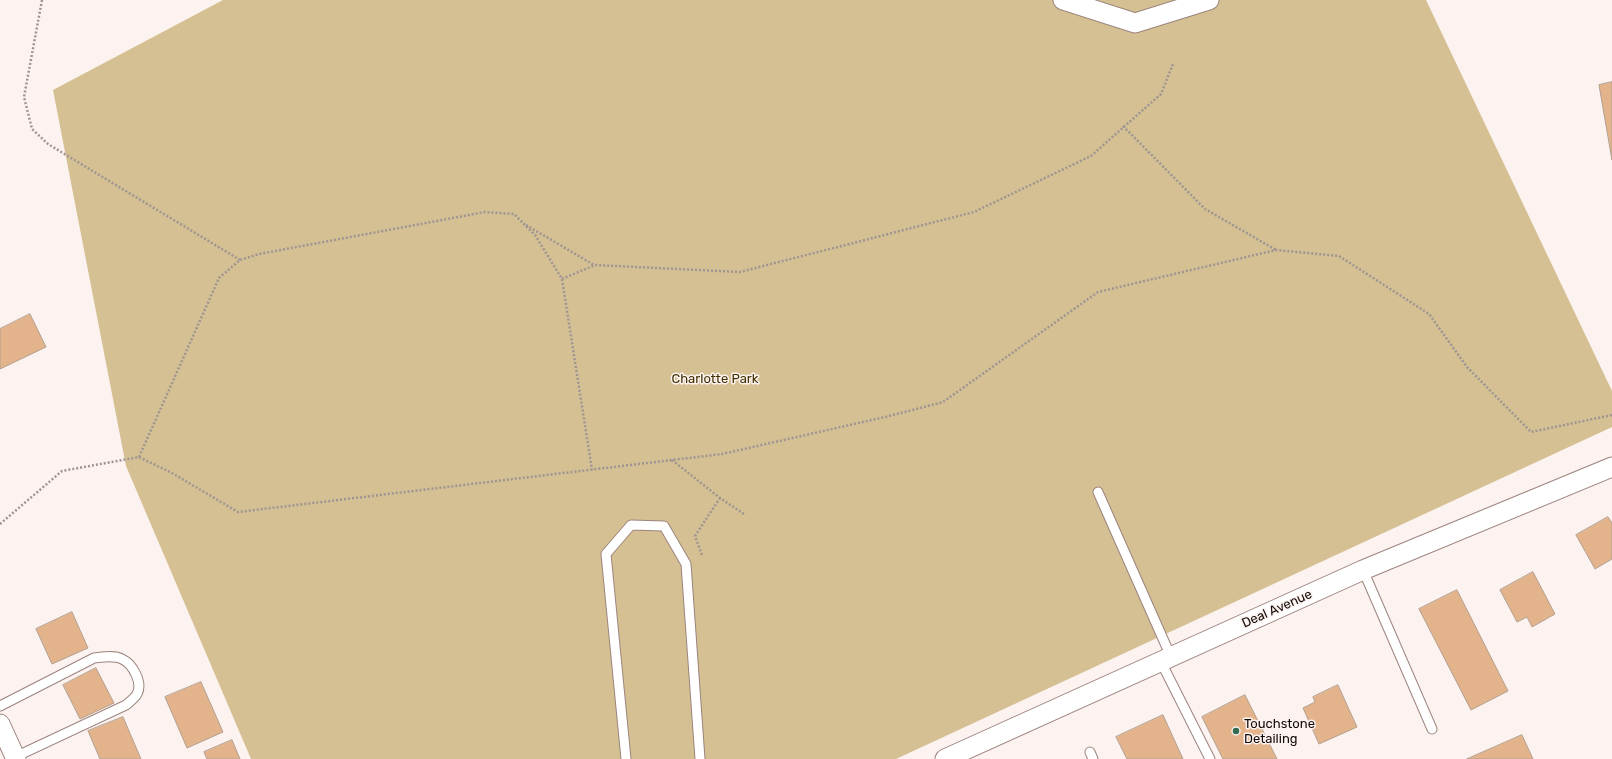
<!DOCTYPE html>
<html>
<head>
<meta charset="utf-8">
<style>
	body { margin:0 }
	canvas { display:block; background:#fcf2ef }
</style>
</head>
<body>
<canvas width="1612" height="759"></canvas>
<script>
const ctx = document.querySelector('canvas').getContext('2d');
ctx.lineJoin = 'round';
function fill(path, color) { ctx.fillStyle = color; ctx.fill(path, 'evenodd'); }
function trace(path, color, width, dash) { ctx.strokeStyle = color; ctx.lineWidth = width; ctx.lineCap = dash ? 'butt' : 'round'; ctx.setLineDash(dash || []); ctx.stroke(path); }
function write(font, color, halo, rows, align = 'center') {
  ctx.font = font + ' Rubik,sans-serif'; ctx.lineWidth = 3; ctx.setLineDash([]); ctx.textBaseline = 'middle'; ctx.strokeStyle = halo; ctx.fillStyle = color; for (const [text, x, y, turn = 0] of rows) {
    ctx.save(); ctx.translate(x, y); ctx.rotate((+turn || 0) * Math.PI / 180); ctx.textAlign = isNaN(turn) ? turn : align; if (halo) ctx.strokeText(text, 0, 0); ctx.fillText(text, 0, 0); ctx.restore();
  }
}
fill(new Path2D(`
	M223,0H1426L1612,391V427L896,759H251L126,466L53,90Z`), '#d5c093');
const building = new Path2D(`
	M1612,82V160L1599,85Z
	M30,314L46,347L0,369V329Z
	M1608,517L1612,523V559L1595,569L1576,535Z
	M1533,572L1555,614L1532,627L1527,617L1517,622L1500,590Z
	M1457,590L1508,691L1471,710L1419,609Z
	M72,612L88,648L52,664L36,629Z
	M96,668L114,703L80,719L63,685Z
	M201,682L223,732L187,748L165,697Z
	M1338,685L1357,727L1319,744L1303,708L1315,702L1313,697Z
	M1245,695L1277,759H1223L1202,717Z
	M1163,715L1183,759H1127L1116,737Z
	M123,717L141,759H100L88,731Z
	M1522,735L1533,759H1467Z
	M232,740L240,759H207L204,752Z`);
fill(building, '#e3b38b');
trace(building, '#b3a091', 1);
const service = new Path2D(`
	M1098,492L1171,657
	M1363,570L1432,729
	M1161,662L1210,759
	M0,706L94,658C104,657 114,655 122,659C133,664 143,683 137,694C135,698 129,702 126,705L15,757
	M1090,752L1093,759
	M626,759L606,554L631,525L664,526L686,564L700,759`);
const minor = new Path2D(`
	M1063,0L1135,23L1209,0
	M0,724L16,759
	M945,759L1363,570L1612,467`);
trace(service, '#9c847d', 11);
trace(minor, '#9c847d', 21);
trace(new Path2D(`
	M42,0L24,97L32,129L48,144L240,260
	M1123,126L1205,209L1276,250
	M526,225L594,265
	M562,279L595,265L740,272L974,212L1091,156L1161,94L1173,64
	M139,457L219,278L240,260L259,254L485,212L514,214L535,235L562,279L592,470
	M672,460L720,498L744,514
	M0,524L62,471L139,457L172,473L238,512L722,454L885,417L943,402L1098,292L1276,250L1339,256L1429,314L1467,367L1531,432L1612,415
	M702,555L695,536L720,498`), '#9e9592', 2.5, [2, 2]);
trace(service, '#fff', 9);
trace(minor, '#fff', 19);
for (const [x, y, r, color] of [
	[1236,731,4,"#336a51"]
]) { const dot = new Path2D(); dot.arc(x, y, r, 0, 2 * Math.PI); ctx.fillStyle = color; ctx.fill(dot); trace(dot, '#fcf2ef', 1.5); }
write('13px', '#412f01', '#fcf2ef', [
	["Charlotte Park",715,379]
]);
write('13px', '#120a08', '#fcf2ef', [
	["Deal Avenue",1277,609,-24]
]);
write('13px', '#120a08', '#fcf2ef', [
	["Touchstone",1244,724],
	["Detailing",1244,739]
], 'left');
</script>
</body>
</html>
